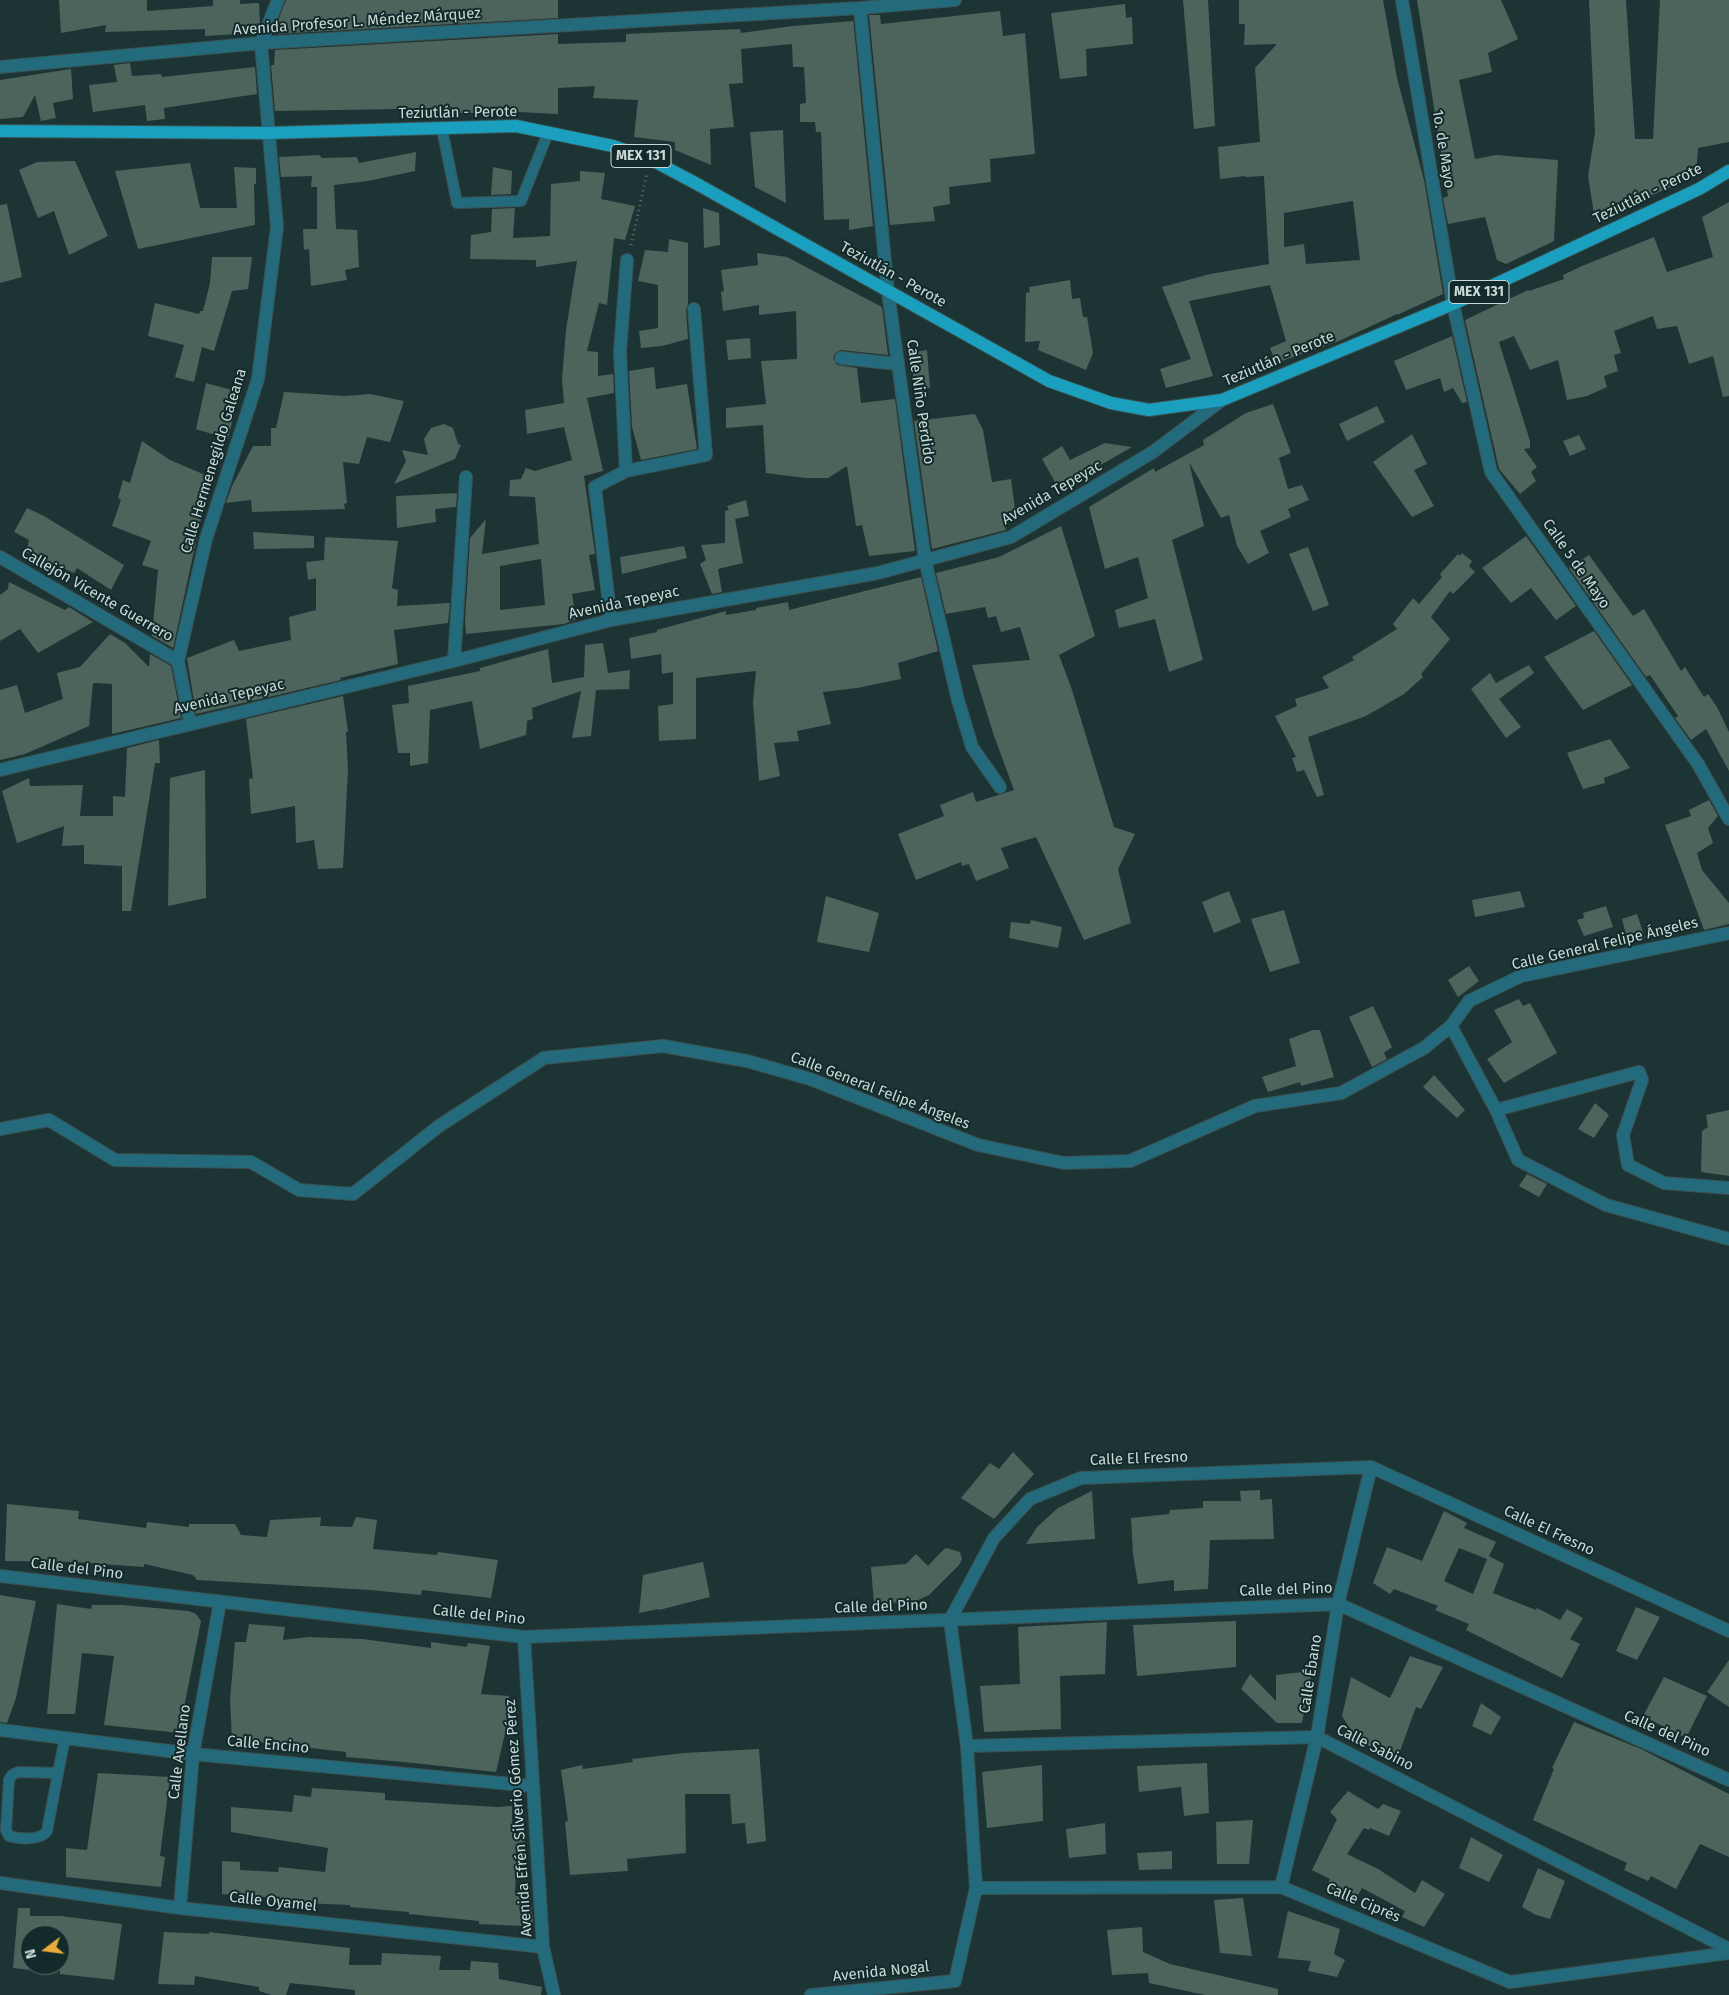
<!DOCTYPE html>
<html>
<head>
<meta charset="utf-8">
<style>
	body { margin:0 }
	#map { position:relative; width:1729px; height:1995px; overflow:hidden; background:#1c3434; font-family:"Fira Sans",sans-serif }
	canvas { display:block }
	.north { position:absolute; left:20px; top:1925px; width:50px; height:50px; box-sizing:border-box; background:#122a2a; border:1px solid #5c706f; border-radius:50%; rotate:255deg; font-size:14px; font-weight:700; line-height:20px; text-align:center; color:#cad8d7 }
	.north::after { content:''; display:block; margin:auto; width:18px; height:22px; background:#e9ab38; clip-path:polygon(50% 0,100% 100%,50% 72%,0 100%) }
</style>
</head>
<body>
<div id="map">
<canvas width="1729" height="1995"></canvas>
<div class="north">N</div>
</div>
<script>
const ctx = document.querySelector('canvas').getContext('2d');
ctx.lineJoin = 'round';
function fill(path, color) { ctx.fillStyle = color; ctx.fill(path, 'evenodd'); }
function trace(path, color, width, dash) { ctx.strokeStyle = color; ctx.lineWidth = width; ctx.lineCap = dash ? 'butt' : 'round'; ctx.setLineDash(dash || []); ctx.stroke(path); }
function write(font, color, halo, rows, align = 'center') {
  ctx.font = font + ' "Fira Sans",sans-serif'; ctx.lineWidth = 4; ctx.setLineDash([]); ctx.textBaseline = 'middle'; ctx.strokeStyle = halo; ctx.fillStyle = color; for (const [text, x, y, turn = 0] of rows) {
    ctx.save(); ctx.translate(x, y); ctx.rotate((+turn || 0) * Math.PI / 180); ctx.textAlign = isNaN(turn) ? turn : align; if (halo) ctx.strokeText(text, 0, 0); ctx.fillText(text, 0, 0); ctx.restore();
  }
}
fill(new Path2D(`
	M59,0H147V11L213,6V0H240V4L259,3L260,23L256,33L205,36V29L105,32L106,25L61,33Z
	M286,0H558V18L275,34L274,31Z
	M1183,0H1208L1215,126L1194,129Z
	M1239,0H1383L1397,78L1424,180L1443,294L1397,315V314L1339,341L1276,363L1270,348L1286,341L1270,285L1189,301L1213,376L1166,388L1160,369L1191,359L1162,287L1210,274L1269,264L1264,176L1245,177V176L1220,179L1218,147L1260,142L1255,68L1277,44L1244,45L1245,24H1239ZM1353,201L1360,260L1306,264L1304,244L1284,247V213Z
	M1417,0H1501L1518,39L1488,53L1492,72L1459,80L1475,159L1496,155L1558,160L1554,241L1506,264L1497,260L1485,217L1448,224L1443,198L1448,196Z
	M1589,0H1626L1635,139H1653L1660,0H1729V142L1698,148L1696,176L1650,196L1649,194L1595,220L1588,176L1595,132Z
	M1125,4L1126,18L1132,17L1133,44L1086,49L1087,76L1060,79L1051,13Z
	M1000,11L1003,36L1025,33L1035,154L990,159L991,182L949,187L950,204L933,207L935,221L890,225L869,15H880L881,24Z
	M853,17L873,226L849,230V219L824,220L821,132H816L815,122H800V104L806,103L804,67H793L792,44L741,49L743,83L729,84L734,127L710,129L711,165L675,150V142L634,137L638,100L593,98L595,86L558,88V114L479,110V113H401V109L275,111L271,65H274L275,50L558,34V44L626,42V34L740,29L741,33L793,26L853,21Z
	M130,63L132,76L161,74L162,77L255,67L257,94L164,108L165,119L147,121L145,105L93,112L89,85L117,82L114,65Z
	M71,69L73,99L53,103L56,118L41,121L35,95L23,117L0,119V80Z
	M783,130L786,203L755,187L750,132Z
	M416,152L415,171L368,181L334,185L336,229L357,230L359,267L345,270L347,280L311,286L309,249L304,250L303,229H317V187H311L312,176L281,177L279,157L319,155L322,158L357,157L359,163Z
	M75,161L108,236L69,255L54,211L38,218L19,170L37,162Z
	M190,163L200,208H237L234,167L256,168V184H254L255,225L138,249L115,171Z
	M493,167L512,171L511,194L491,195Z
	M580,171L605,173L601,199L635,206L625,240L614,238L607,305L599,303L587,351L598,352V376L613,374L614,393L587,398L603,471L584,476L595,554L589,555L595,590L572,594L576,619L564,624L466,634L465,621L470,538L486,519L482,554L539,544L535,497L509,496L510,480L521,479L526,468L535,471L572,460L564,427L527,434L525,410L564,403L562,379L566,330L577,261L536,267V260L470,259L471,235L491,232L492,209L515,208L513,238L550,236L551,184L580,181ZM541,559L545,605L500,610V566Z
	M1729,202V396L1723,397L1713,356L1689,364L1677,326L1657,329L1653,316L1614,331L1621,353L1614,355L1618,371L1604,376L1607,387L1587,396L1567,400L1558,360L1530,370L1514,336L1499,342L1530,441V448L1524,449L1537,467L1531,472L1536,481L1520,494L1499,469L1465,320L1528,290L1529,291L1564,279L1563,275L1582,266L1654,237L1667,272L1713,257L1702,217Z
	M7,204L22,277L0,283V205Z
	M703,208L719,213L720,245L704,248Z
	M669,239L688,243V304L686,310L688,339L662,346L641,348L639,331L658,328V285L638,281L645,250L668,252Z
	M757,253L787,257L882,307L888,355L841,350L835,353L833,358L837,365L857,368L861,403L895,399L915,551L869,556L862,525L856,526L847,466L828,478H805L766,473L763,425L726,428V408L766,404L761,361L797,359L796,311L759,315V305L723,311L721,292L724,291L721,270L758,265Z
	M212,257H252L248,289L232,291L214,351L202,347L194,382L175,377L184,345L148,336L155,303L199,314L200,311H203L210,283Z
	M1070,280L1072,299L1080,298L1083,317H1087L1093,353L1086,370L1038,350L1040,341L1025,342L1026,293L1030,292L1029,287Z
	M1452,336L1467,402L1462,403L1453,388L1444,392L1440,378L1406,390L1394,361Z
	M750,338L751,358L728,360L726,340Z
	M927,350L930,388L915,390L910,353Z
	M654,367L656,389L687,384L697,449L641,460L632,427L629,371Z
	M206,383L239,392L228,439L196,429Z
	M284,392L345,396L370,394L404,401L390,442L367,437L359,464L343,462L347,503L344,504L345,509L252,512L251,500L226,503L232,486L253,446H271V428H276Z
	M1273,404L1291,453L1279,458L1288,489L1302,485L1309,500L1288,509L1291,517L1260,531L1269,553L1248,564L1237,546L1229,515L1221,518L1189,462L1204,526L1172,540L1203,660L1169,672L1155,619L1119,628L1115,610L1148,598L1138,557L1105,569L1089,507L1154,468L1155,472L1204,445L1203,440L1246,413Z
	M1377,406L1385,422L1347,441L1339,424Z
	M975,414L983,430L992,482L1011,479L1015,509L1002,515L1006,530L932,549L914,421Z
	M444,424L453,428L458,444L461,445L455,459L394,484L406,461L402,450L428,455L424,439L431,428Z
	M1412,434L1427,464L1414,470L1434,506L1412,517L1373,462Z
	M1579,435L1586,449L1570,456L1563,441Z
	M142,441L170,460L210,477L173,648L152,636L158,570L142,565L151,541L112,526L121,500L118,498L123,480L130,483Z
	M1105,443L1132,447L1059,489L1042,459L1062,446L1070,460Z
	M457,493L456,507L435,509L436,522L397,528L396,496Z
	M746,500L749,516L735,519L743,563L718,569L722,592L712,594L700,564L706,560L701,545L725,543V511L729,510L727,506Z
	M27,508L44,516L124,565L111,590L77,568L74,573L26,552L29,540L14,532Z
	M1061,526L1095,636L1059,655L1071,687L1114,827L1135,834L1118,869L1131,923L1084,940L1036,837L1001,848L1009,868L976,881L969,864L962,866L961,862L916,880L898,834L944,816L940,805L973,792L976,802L1014,790L994,736L972,665L1030,660L1020,627L1001,632L996,616L988,618L985,607L946,614L936,573L999,557Z
	M253,532L314,536V548L254,549Z
	M1526,536L1576,606L1556,620L1531,588L1511,603L1482,568Z
	M325,537L398,541L392,588L398,590L397,606L450,603L448,623L394,630L398,664L340,678L341,680L196,714L187,658L234,640L239,651L291,640L289,617L316,610V578L308,580L306,562L324,560Z
	M684,546L687,558L622,574L620,557Z
	M1308,547L1329,605L1313,611L1289,554Z
	M1462,553L1472,561L1469,566L1475,572L1453,594L1450,591L1431,617L1450,639L1421,674L1423,677L1404,694L1366,716L1308,737L1324,795L1317,797L1304,770L1297,772L1292,758L1296,757L1275,716L1297,706L1295,699L1329,688L1322,677L1354,660L1352,657L1397,629L1393,624L1413,598L1419,604L1442,577L1440,574L1458,554L1460,556Z
	M1589,555L1633,616L1644,609L1681,671L1685,667L1704,697L1708,694L1717,707L1729,732V771L1706,729L1691,740L1675,718L1678,716L1650,675L1646,677L1569,568Z
	M921,577L938,651L898,663L901,679L857,688L823,692L831,724L797,731L799,741L774,743L780,776L759,781L753,702L756,671L696,678V739L659,741L658,706L673,704V672L662,674L661,654L631,659L629,638L657,632V630L726,611V615L756,610V608L788,602L789,610Z
	M9,582L65,610L69,607L93,622L38,653L20,629L0,641V595L8,589Z
	M1594,631L1632,685L1583,710L1544,657Z
	M110,634L125,643L149,667L150,654L171,666L181,718L112,734V684L93,683L89,726L25,754L0,760V690L17,685L25,713L63,699L57,673L80,667Z
	M603,643L608,673L630,670L629,689L596,690L591,736L572,738L581,691L532,708L533,719L527,721L526,735L480,749L472,701L430,710L428,763L410,766V753H398L392,705L409,703L408,686L480,671V668L548,649L552,683L584,677L585,645Z
	M1529,665L1534,673L1499,699L1521,727L1506,738L1471,689L1490,673L1496,683Z
	M343,696L348,732H346L348,770L343,868L318,869L314,840L296,843L295,806L251,814L249,779L253,778L246,719Z
	M1610,739L1630,768L1604,778L1605,783L1583,789L1567,753Z
	M159,740L160,763H155L131,911H122V866L84,864V845L62,846L64,826L17,843L2,791L29,778L30,786L83,785L80,816H113V796L125,797L127,748Z
	M205,770L206,898L168,906L170,778Z
	M1709,800L1718,816L1708,828L1713,843L1697,853L1702,870L1729,903V924L1704,930L1665,825L1691,816L1689,810Z
	M1229,891L1241,922L1214,933L1202,902Z
	M1520,891L1525,907L1475,917L1472,900Z
	M826,896L879,913L869,952L817,942Z
	M1606,906L1613,927L1584,936L1577,920L1584,918L1583,913Z
	M1284,910L1300,963L1270,972L1251,919Z
	M1637,914L1645,938L1628,942L1622,919Z
	M1031,920L1062,927L1058,948L1009,938L1011,922L1030,924Z
	M1469,966L1479,981L1458,997L1448,980Z
	M1519,999L1523,1006L1530,1003L1557,1053L1504,1083L1487,1059L1512,1042L1494,1010Z
	M1373,1006L1392,1047L1384,1053L1387,1059L1372,1067L1349,1017Z
	M1313,1030H1320L1334,1077L1301,1086L1300,1082L1268,1092L1262,1077L1296,1066L1289,1039Z
	M1434,1075L1465,1110L1457,1118L1423,1087Z
	M1595,1103L1609,1115L1594,1138L1578,1129Z
	M1729,1110V1176L1701,1172L1702,1131L1708,1127L1706,1115Z
	M1527,1174L1547,1184L1539,1197L1519,1186Z
	M1013,1452L1034,1474L994,1519L961,1498L990,1463L999,1469Z
	M1260,1490V1500L1272,1499L1274,1539L1210,1540L1208,1589L1174,1591V1580L1138,1584L1133,1554L1131,1518L1169,1514L1170,1510L1203,1508V1501H1241L1240,1491Z
	M1092,1491L1095,1539L1026,1544L1037,1527L1058,1508Z
	M7,1504L79,1511L78,1519L146,1528L147,1522L189,1527V1524H235L241,1535L267,1537L270,1520L321,1517L320,1526L352,1527L356,1517L377,1520L373,1549L437,1555L438,1552L498,1560L491,1598L422,1590L421,1595L370,1590L197,1580L193,1575L144,1564V1567L74,1562L5,1561Z
	M1444,1511L1467,1523L1464,1528L1496,1542L1489,1556L1504,1564L1493,1593L1536,1610L1537,1608L1560,1620L1567,1609L1583,1618L1570,1639L1580,1644L1562,1678L1466,1630L1469,1624L1435,1610L1438,1606L1394,1589L1390,1594L1373,1583L1387,1547L1422,1561ZM1459,1548L1487,1559L1473,1594L1444,1581Z
	M946,1548L960,1552L962,1559L959,1565L929,1595L916,1601L874,1604L871,1567L906,1564L916,1554L928,1566L941,1552Z
	M703,1562L710,1597L659,1610L658,1609L639,1613L643,1575Z
	M0,1595L36,1601L16,1698L7,1723L0,1722Z
	M57,1604L91,1609L92,1605H122L189,1611L196,1614L201,1621L179,1733L104,1725L114,1656L82,1653L75,1714H47Z
	M1636,1607L1660,1617L1637,1660L1616,1651Z
	M1236,1621V1667L1137,1676L1133,1625Z
	M1107,1622L1105,1674L1060,1676L1061,1729L984,1732L980,1686L1020,1684L1018,1627Z
	M249,1624L285,1627L283,1640L309,1637L362,1639L431,1648V1642L467,1647L468,1643L490,1646L481,1694L509,1696L506,1729L496,1772L404,1762L346,1757V1752L232,1739L230,1700L235,1642H246Z
	M1410,1656L1443,1667L1421,1709L1416,1707L1397,1759L1357,1740L1342,1716L1351,1677L1390,1698Z
	M1729,1660V1707L1707,1692Z
	M1312,1671L1302,1723H1277L1241,1689L1250,1674L1276,1701V1675Z
	M1664,1677L1707,1696L1686,1738L1643,1716Z
	M1481,1703L1501,1717L1491,1735L1472,1726Z
	M1574,1722L1641,1749L1729,1794V1857L1700,1844L1676,1889L1651,1876L1648,1881L1624,1870L1627,1863L1533,1820L1554,1769L1552,1768Z
	M759,1749L766,1841L747,1844L745,1823L732,1824L730,1794H685L686,1853L627,1859L628,1871L570,1875L565,1822L568,1821L561,1770L582,1765L583,1769L633,1762L632,1759L684,1753Z
	M1207,1763L1209,1813L1184,1816L1181,1787L1139,1792L1137,1766Z
	M1042,1765L1043,1821L987,1828L982,1772Z
	M98,1773L170,1777L160,1856L165,1857L161,1887L66,1877V1848L87,1850Z
	M312,1788L385,1793V1800L497,1807L512,1806V1824L524,1822L525,1842L517,1843L515,1893H530L533,1922L524,1926L479,1924V1921L409,1914V1912L350,1907V1905L302,1903L266,1899V1897L222,1894V1861L240,1862V1870L278,1872L279,1867L325,1872L328,1848L231,1832V1807L292,1812L294,1795L311,1797Z
	M1348,1791L1378,1809L1383,1804L1401,1811L1389,1836L1370,1828L1369,1830L1364,1828L1347,1854L1378,1869L1415,1893L1422,1880L1445,1894L1424,1927L1402,1917L1405,1911L1362,1888L1355,1900L1327,1886L1330,1879L1312,1870L1337,1819L1330,1812Z
	M1253,1820L1249,1864H1217L1216,1822Z
	M1105,1823L1106,1854L1069,1858L1066,1829Z
	M1471,1837L1503,1855L1489,1882L1459,1868Z
	M1172,1851V1869L1139,1870L1137,1853Z
	M1538,1868L1565,1881L1550,1919L1536,1915L1522,1907Z
	M1243,1898L1252,1956L1220,1953L1214,1900Z
	M18,1908H30V1916H61L122,1924L114,1980L60,1974V1935H30V1970L13,1968Z
	M1288,1911L1340,1929L1334,1954L1345,1960L1337,1977L1308,1971L1311,1961L1278,1958Z
	M1142,1927L1143,1952L1170,1964L1278,1989V1995H1205L1149,1983L1148,1973L1112,1975L1107,1930Z
	M164,1932L209,1934V1932L350,1948L349,1965H381L382,1953L441,1956L439,1970H470L471,1961L498,1963L499,1979L542,1987L541,1995H355V1990L290,1983L286,1995H272L259,1991V1987L195,1976L194,1985L158,1984Z`), '#4d645c');
const service = new Path2D(`
	M442,129L457,203L521,201L548,133
	M18,1772L58,1773L47,1831C41,1841 18,1839 9,1836L6,1830L9,1780L12,1775Z
	M58,1773L65,1738`);
const minor = new Path2D(`
	M1402,0L1453,304L1491,472L1698,764L1729,819
	M860,8L888,292L925,560L958,700L972,747L1000,787
	M0,67L261,43L860,8L955,0
	M841,358L898,364
	M626,471L620,352L627,260
	M0,557L178,661
	M611,620L595,487L626,471L706,455L694,309
	M454,661L466,477
	M190,723L178,661L206,539L258,379L277,227L261,43L278,0
	M0,770L454,661L611,620L878,573L1011,537L1153,452L1222,400
	M1451,1026L1496,1110L1518,1160L1606,1205L1729,1239
	M1496,1110L1639,1072L1642,1080L1623,1135L1628,1165L1664,1183L1729,1188
	M0,1129L49,1120L115,1160L251,1162L299,1190L353,1194L439,1126L544,1058L663,1046L747,1061L810,1079L978,1145L1064,1163L1130,1161L1255,1106L1341,1093L1424,1048L1451,1026L1469,1001L1521,976L1729,933
	M0,1576L524,1637L1338,1604L1729,1780
	M524,1637L543,1947L554,1995
	M0,1730L193,1754L533,1786
	M967,1746L1317,1737L1729,1949
	M0,1883L180,1908L543,1947
	M1281,1887L1317,1737L1338,1604L1371,1467
	M976,1888L1281,1887L1510,1982L1729,1953
	M180,1908L193,1754L220,1602
	M811,1995L955,1981L976,1888L967,1746L950,1620L994,1538L1030,1499L1081,1478L1371,1467L1729,1631`);
const primary = new Path2D(`
	M0,131L267,133L516,126L613,146L650,159L697,184L1049,381L1111,403L1149,410L1222,400L1453,304L1699,189L1729,171`);
trace(service, '#3b5251', 12);
trace(minor, '#3b5251', 14);
trace(primary, '#3b5251', 14);
trace(new Path2D(`
	M631,245L647,173`), '#5d7171', 3, [1, 4]);
trace(service, '#236a7d', 10);
trace(minor, '#236a7d', 12);
trace(primary, '#1a9fbf', 12);
for (const [x, y, w] of [
	[641,156,60],
	[1479,292,60]
]) { const box = new Path2D(); box.roundRect(x - w / 2, y - 11.5, w, 23, 4); ctx.fillStyle = '#122a2a'; ctx.fill(box); trace(box, '#cad8d7', 1); }
write('bold 14px', '#cad8d7', null, [
	["MEX 131",641,156],
	["MEX 131",1479,292]
]);
write('15px', '#cad8d7', '#122a2a', [
	["Avenida Profesor L. Méndez Márquez",357,22,-4],
	["Teziutlán - Perote",458,113,-1],
	["1o. de Mayo",1443,149,81],
	["Teziutlán - Perote",1648,194,-26],
	["Teziutlán - Perote",893,275,29],
	["Teziutlán - Perote",1279,359,-23],
	["Calle Niño Perdido",920,402,82],
	["Calle Hermenegildo Galeana",214,461,-73],
	["Avenida Tepeyac",1052,493,-30],
	["Calle 5 de Mayo",1576,564,55],
	["Callejón Vicente Guerrero",97,595,30],
	["Avenida Tepeyac",624,603,-12],
	["Avenida Tepeyac",229,697,-13],
	["Calle General Felipe Ángeles",1605,944,-13],
	["Calle General Felipe Ángeles",880,1091,21],
	["Calle El Fresno",1139,1459,-2],
	["Calle El Fresno",1549,1531,25],
	["Calle del Pino",77,1569,7],
	["Calle del Pino",1286,1590,-2],
	["Calle del Pino",881,1607,-2],
	["Calle del Pino",479,1615,6],
	["Calle Ébano",1311,1674,-81],
	["Calle del Pino",1667,1734,24],
	["Calle Encino",268,1745,5],
	["Calle Sabino",1375,1748,27],
	["Calle Avellano",180,1752,-83],
	["Avenida Efrén Silverio Gómez Pérez",519,1818,-94],
	["Calle Oyamel",273,1902,6],
	["Calle Ciprés",1363,1903,23],
	["Avenida Nogal",881,1972,-6]
]);
</script>
</body>
</html>
